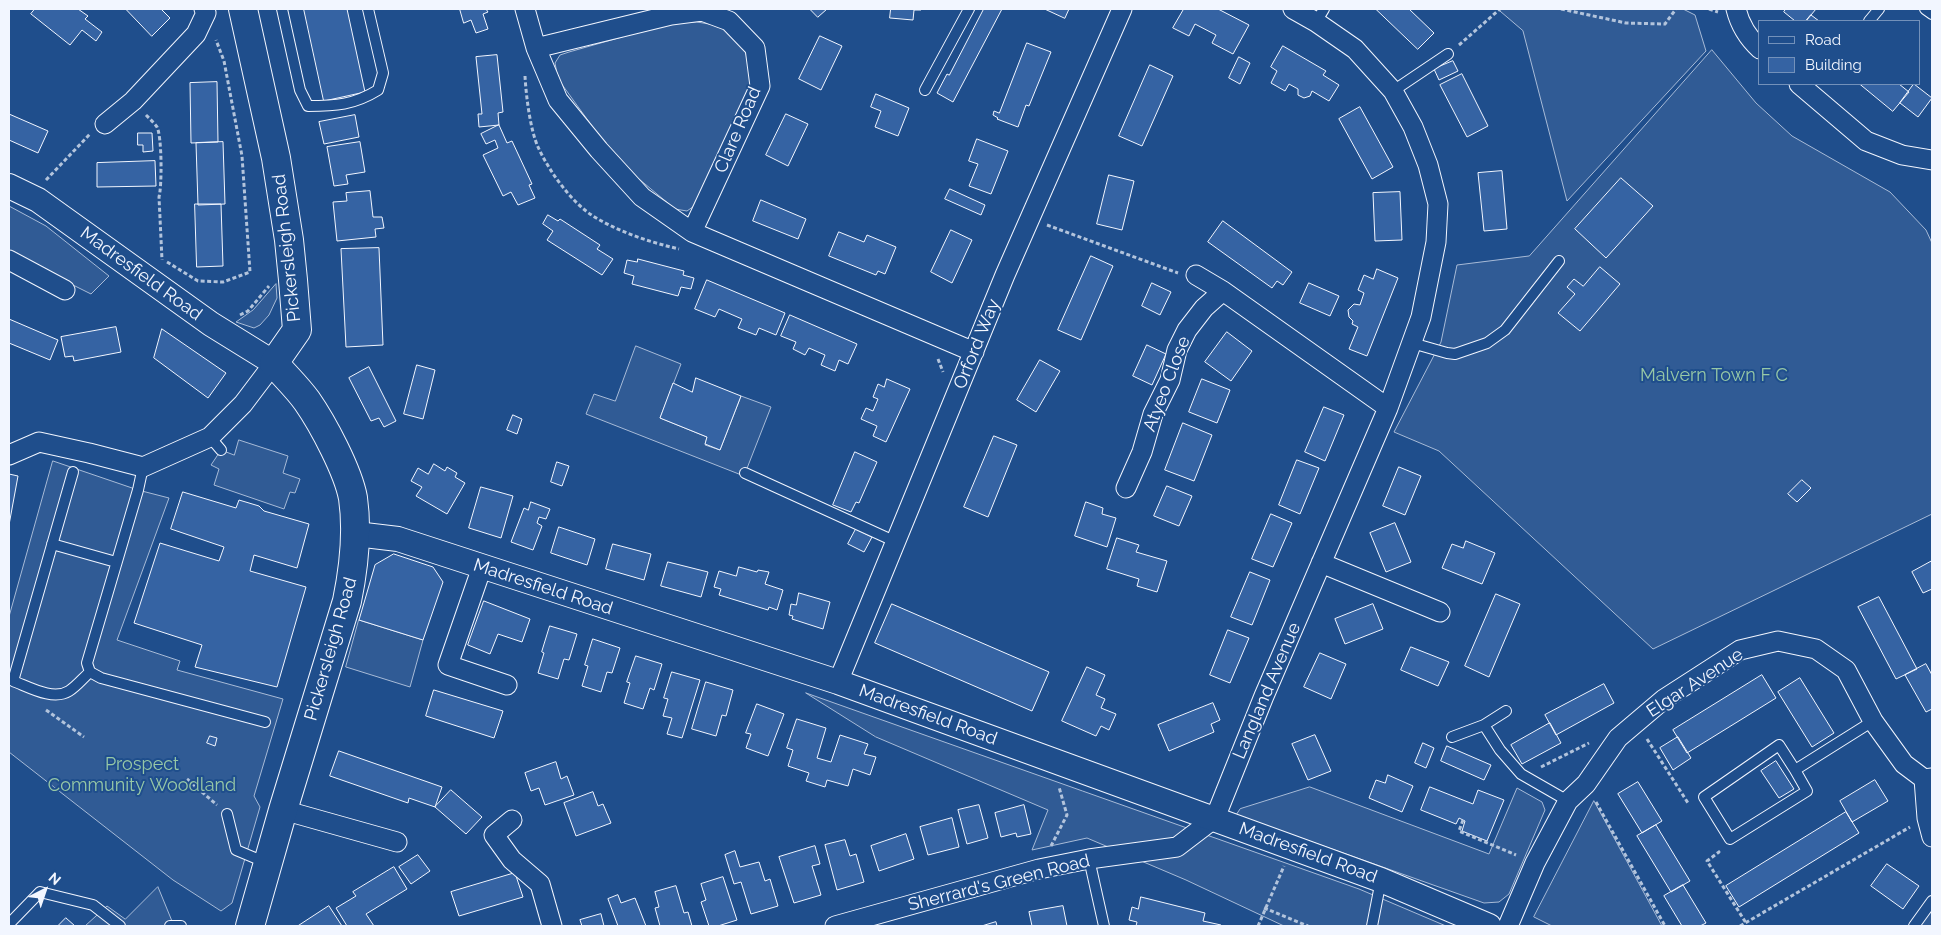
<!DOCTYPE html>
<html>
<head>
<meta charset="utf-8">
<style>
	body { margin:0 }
	#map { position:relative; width:1941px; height:935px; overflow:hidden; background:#1f4e8c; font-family:Raleway,sans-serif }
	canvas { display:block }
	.frame { position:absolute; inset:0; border:10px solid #f2f6ff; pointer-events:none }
	.legend { position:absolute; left:1758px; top:20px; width:162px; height:65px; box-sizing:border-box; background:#1f4e8c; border:1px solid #7391ba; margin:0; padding:6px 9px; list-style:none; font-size:15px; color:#f2f6ff }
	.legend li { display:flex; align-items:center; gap:10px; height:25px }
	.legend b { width:25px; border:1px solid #7391ba }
	.north { position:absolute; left:20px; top:865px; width:50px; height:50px; -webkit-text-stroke:4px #1f4e8c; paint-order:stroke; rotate:41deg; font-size:14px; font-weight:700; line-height:20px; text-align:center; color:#f2f6ff }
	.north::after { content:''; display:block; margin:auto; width:18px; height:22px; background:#f2f6ff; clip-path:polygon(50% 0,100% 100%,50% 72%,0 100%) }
</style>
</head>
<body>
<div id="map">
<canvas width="1941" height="935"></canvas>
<div class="frame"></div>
<ul class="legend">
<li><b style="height:6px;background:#1f4e8c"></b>Road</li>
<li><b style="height:14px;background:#3563a3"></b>Building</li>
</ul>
<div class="north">N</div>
</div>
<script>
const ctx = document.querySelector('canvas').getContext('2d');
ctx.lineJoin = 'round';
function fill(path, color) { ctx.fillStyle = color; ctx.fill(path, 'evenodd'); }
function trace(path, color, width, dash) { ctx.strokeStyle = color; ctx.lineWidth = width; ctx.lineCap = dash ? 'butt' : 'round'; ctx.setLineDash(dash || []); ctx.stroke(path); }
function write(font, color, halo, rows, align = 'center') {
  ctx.font = font + ' Raleway,sans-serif'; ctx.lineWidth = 4; ctx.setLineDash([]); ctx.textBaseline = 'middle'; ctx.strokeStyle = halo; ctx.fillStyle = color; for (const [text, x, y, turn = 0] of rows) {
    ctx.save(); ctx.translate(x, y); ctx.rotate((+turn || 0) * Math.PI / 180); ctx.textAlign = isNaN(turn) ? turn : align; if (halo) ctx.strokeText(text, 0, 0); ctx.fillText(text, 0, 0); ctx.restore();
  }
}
const built = new Path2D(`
	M1498,9H1683L1695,15L1706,51L1567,201L1523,31Z
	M697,22L721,26L745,50L753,78L697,204L687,211L675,209L639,179L605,144L558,79L555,63L560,55L569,52L671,23Z
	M1712,50L1756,103L1792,136L1890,192L1926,230L1932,243V514L1653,649L1439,451L1394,432L1441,342L1457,265L1529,256Z
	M9,206L46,226L109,276L91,294L9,253Z
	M276,284L277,298L269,315L260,325L254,328L236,322L253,310Z
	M636,346L681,364L660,418L707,437L705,445L720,450L741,396L771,407L744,476L586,414L594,394L615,401Z
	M239,440L288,456L283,473L300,479L295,493L290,492L284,509L214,485L219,469L211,465L221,450L234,455Z
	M53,461L138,490L169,498L117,640L180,661L177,670L283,699L254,796L260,807L232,903L221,911L173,880L9,752V617Z
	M359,620L423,640L410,687L346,667Z
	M806,693L1359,889L1446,926H1284L1186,880L1087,838L1032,850L1048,810L876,737Z
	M1310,787L1489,854L1517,788L1542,802L1545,810L1509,894L1499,902L1484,903L1236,815L1240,809Z
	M1594,801L1662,926H1552L1534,917Z
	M158,887L174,926H85L107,906L125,919Z
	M1932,907V926H1918Z`);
fill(built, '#305b95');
trace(built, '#a8bbd7', 1);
const building = new Path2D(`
	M35,9H78L88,16L85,19L102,32L96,41L82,30L70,45L31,14Z
	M126,9H161L170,18L152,36Z
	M304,9H347L365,92L324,101Z
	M460,9H486L488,12L483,14L488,29L476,33L471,20L464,23Z
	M810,9H827L818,17Z
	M891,9H921V10H914L913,20L890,18Z
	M984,9H1002L953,102L937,93L947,74L949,75Z
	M1045,9H1069L1065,18Z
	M1184,9H1218L1249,25L1233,54L1212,43L1216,35L1195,24L1189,36L1173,28Z
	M1376,9H1409L1434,33L1418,49Z
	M1786,9H1816L1806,21H1795L1784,12Z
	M1811,15L1819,21H1806Z
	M820,36L842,46L821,90L799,79Z
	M1027,43L1051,52L1029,106L1026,105L1018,127L997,119L998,118L993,115L994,111L999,113Z
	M1283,46L1326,71L1323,75L1339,85L1329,101L1312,91L1310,96L1304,98L1298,95V89L1289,84L1285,91L1271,83L1277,71L1271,67Z
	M497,55L503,112L498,113L499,125L479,127L478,114H482L476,57Z
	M1239,57L1250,63L1240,84L1229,78Z
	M1453,61L1458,71L1439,80L1434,69Z
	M1150,65L1173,76L1142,146L1119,136Z
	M1462,74L1488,126L1467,137L1440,85Z
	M217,82L218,142L191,143L190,83Z
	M1860,84H1899L1909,92L1893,111Z
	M1914,84L1932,98L1918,117L1900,103Z
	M876,94L909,108L898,136L875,127L881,111L871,107Z
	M1360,107L1393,167L1372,179L1339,119Z
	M9,114L48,131L38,153L9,140Z
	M786,114L808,124L788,166L766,155Z
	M355,115L359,137L324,144L319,122Z
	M499,125L507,143L512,141L532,184L529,185L535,198L518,205L511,192L503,196L483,155L498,148L495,140L486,144L481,134Z
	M138,133H152L153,151L143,152V145H138Z
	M977,139L1008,151L991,194L969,186L978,164L969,161Z
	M223,142L225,204L198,205L196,143Z
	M360,142L365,172L346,175L348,184L334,186L327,147Z
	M155,161L156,186L97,187V163Z
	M1502,171L1507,229L1484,231L1478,173Z
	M1109,175L1134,181L1122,230L1097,224Z
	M1621,178L1653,206L1606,258L1575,229Z
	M950,189L985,205L981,215L945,199Z
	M370,191L373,217H382L384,228L375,229L376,237L337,241L333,202L347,201L346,193Z
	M1400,192L1402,240L1375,241L1373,193Z
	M761,200L806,219L798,239L753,221Z
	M195,204H221L223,266L197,267Z
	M548,215L558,221L560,219L600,245L597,249L613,259L602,275L547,240L553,231L543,224Z
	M1223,221L1292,272L1283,285L1277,281L1272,288L1208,242Z
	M951,230L972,240L952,283L931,272Z
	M839,232L864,242L867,235L896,247L885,274L878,271L876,275L829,256Z
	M379,248L383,345L346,347L341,249Z
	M1091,256L1113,266L1081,340L1058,330Z
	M638,259L684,271L683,275L694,278L691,289L681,287L678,296L632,284L634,276L624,273L627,260L637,262Z
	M1600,267L1620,284L1580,331L1558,313L1575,294L1567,287L1574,279L1583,286Z
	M1377,269L1398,278L1367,356L1349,349L1358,327L1352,324L1353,321L1349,317L1348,310L1354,304L1360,305L1364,293L1358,290L1364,275L1373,279Z
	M707,280L785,313L776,335L759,328L756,335L738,328L742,319L719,309L715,317L695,309Z
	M1152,283L1171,292L1160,315L1142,306Z
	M1309,283L1339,296L1330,316L1300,303Z
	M790,315L857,344L848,364L839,360L835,371L821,365L825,355L809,348L805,355L793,349L796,342L781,336Z
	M9,319L58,340L50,360L9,343Z
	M116,327L121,352L74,361L73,356L65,357L61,337Z
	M162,329L226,373L208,398L154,358Z
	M1227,332L1252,351L1231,381L1205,362Z
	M1147,345L1166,354L1152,385L1133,376Z
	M1040,360L1060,371L1036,412L1017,400Z
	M417,365L435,370L423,419L404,414Z
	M369,367L396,421L384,427L379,418L371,421L349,378Z
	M696,378L741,396L720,450L705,444L707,437L660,418L673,383L692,392Z
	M887,379L910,389L886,442L873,436L877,426L861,419L866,408L873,411L878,399L873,397L878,384L884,387Z
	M1202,379L1230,390L1217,423L1189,412Z
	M1324,407L1344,415L1325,461L1305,452Z
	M513,415L522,419L517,434L507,430Z
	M1183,423L1212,435L1194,481L1165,470Z
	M994,436L1017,445L988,517L964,507Z
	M855,452L877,462L859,503L856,502L851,512L833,505Z
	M1297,460L1319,468L1300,514L1279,505Z
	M557,462L569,466L562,486L551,482Z
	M434,464L445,471L447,467L457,473L455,477L465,483L447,514L416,496L422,487L411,481L418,468L428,474Z
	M1399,467L1421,476L1405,515L1383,506Z
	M9,474L18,476L9,525Z
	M1802,480L1811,488L1797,502L1788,494Z
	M1167,486L1192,496L1179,526L1154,516Z
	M481,487L513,496L501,538L469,528Z
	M183,492L236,508L239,500L259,506L264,511L309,524L297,568L254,555L250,571L306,587L277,687L195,667L202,645L134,623L160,543L219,561L224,547L171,529Z
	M531,502L550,509L546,519L539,517L537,523L542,526L533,550L511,542L524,508L528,510Z
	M1086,502L1103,508L1102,514L1116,518L1107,547L1075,536Z
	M1271,514L1292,523L1273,567L1252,559Z
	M1395,523L1411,562L1386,572L1370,533Z
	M559,527L595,539L587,565L551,553Z
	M856,529L872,537L864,552L848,544Z
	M1117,538L1139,545L1136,552L1167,561L1157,592L1137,586L1139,579L1107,569Z
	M1466,541L1495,553L1482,584L1442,568L1452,544L1463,548Z
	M613,544L651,554L644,580L606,569Z
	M394,554L433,567L443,582L423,640L359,620L375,565Z
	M1932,561V589L1923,593L1912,572Z
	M668,562L708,572L701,597L661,586Z
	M739,567L757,572L758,570L769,572L765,584L783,590L777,610L769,607L768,610L719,595L721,589L714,587L719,571L736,576Z
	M1250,572L1270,580L1252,625L1231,617Z
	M799,593L830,602L823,629L792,619L793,616L789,615L791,604L796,605Z
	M1496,594L1520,604L1489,677L1465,666Z
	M1879,597L1917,669L1896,679L1858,607Z
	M484,601L530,619L522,642L498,634L490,654L468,645Z
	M892,604L1049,672L1032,711L875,643Z
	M1373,604L1383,629L1345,644L1335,619Z
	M550,626L577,634L569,660L564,659L558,679L538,673L544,653L542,652Z
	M1228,630L1249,638L1230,683L1210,675Z
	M593,639L620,648L612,673L607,672L601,692L582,686L588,666L585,665Z
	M1411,647L1449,662L1438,686L1401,670Z
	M1320,653L1346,664L1331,699L1304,687Z
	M636,656L662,664L654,690L650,688L643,709L624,703L630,683L627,682Z
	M1926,664L1932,675V709L1926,712L1905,675Z
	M1087,667L1105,675L1096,695L1105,699L1101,708L1116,714L1109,730L1101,726L1096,736L1062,721Z
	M672,672L700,680L682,738L667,734L672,718L663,716L668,699L664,698Z
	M1762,675L1776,698L1687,753L1673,730Z
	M1800,678L1834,733L1812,747L1778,692Z
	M706,682L733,690L726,716L722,715L716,736L692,729Z
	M1604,684L1614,703L1556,735L1545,715Z
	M434,690L503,711L494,738L426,716Z
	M1213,703L1220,720L1211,724L1214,732L1169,751L1158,725Z
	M757,704L784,714L768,756L746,748L751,734L746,733Z
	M797,719L826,728L817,758L831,762L840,735L868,744L864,754L876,757L870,775L853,769L848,786L827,780L825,787L806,781L809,773L788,766L793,750L787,748Z
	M1550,723L1561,743L1522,764L1511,745Z
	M1315,735L1331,771L1308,780L1292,744Z
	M210,736L217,738L215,746L207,743Z
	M1678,737L1691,758L1673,770L1660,748Z
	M1423,743L1434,748L1426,768L1415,763Z
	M1447,746L1491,765L1484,780L1441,761Z
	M339,751L442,787L435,807L409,798L408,803L330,776Z
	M1776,761L1794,789L1779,798L1761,771Z
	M556,762L561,779L567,776L574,795L545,805L539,788L531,791L525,773Z
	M1388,775L1413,786L1402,812L1369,798L1376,780L1385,783Z
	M1875,780L1888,801L1852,822L1840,801Z
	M1638,782L1662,821L1642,833L1618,794Z
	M1430,787L1473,804L1478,790L1504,800L1487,841L1462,831L1465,821L1459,818L1456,824L1421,810Z
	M451,790L482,817L466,834L435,807Z
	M593,792L598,806L603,804L611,823L576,836L564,803Z
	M979,805L988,838L967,844L958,810Z
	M1024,805L1031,834L1017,837L1016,833L1001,837L995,813Z
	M1846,812L1859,833L1739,907L1726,886Z
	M952,818L959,847L928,855L920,827Z
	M1656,825L1690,881L1671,892L1637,836Z
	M906,834L914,859L879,871L871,846Z
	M845,840L850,856L856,854L864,882L837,890L825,845Z
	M815,846L820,864L812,866L821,895L794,903L779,857Z
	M735,851L740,867L759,862L765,881L770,879L778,906L751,914L741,882L734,884L725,855Z
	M418,855L430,871L411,884L399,867Z
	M1887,864L1919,886L1903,909L1871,886Z
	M394,867L407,889L366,914L374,926H347L336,908L356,896L353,892Z
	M515,873L523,897L459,916L451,892Z
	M723,877L737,920L718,926H709L701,902L706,900L701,884Z
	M1683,885L1706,923L1700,926H1682L1664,896Z
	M676,886L684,913L688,912L692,926H660L655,908L659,907L655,892Z
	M618,895L621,903L635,898L646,926H618L608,899Z
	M1141,897L1205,913L1203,921L1221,925V926H1136L1137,922L1129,920L1132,907L1138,909Z
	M329,906L342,926H298Z
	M1063,906L1067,926H1032L1029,912Z
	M601,914L604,926H582L580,920Z
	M66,918L75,926H58Z
	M996,922L997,926H982Z`);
fill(building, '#3563a3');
trace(building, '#f2f6ff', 1);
const service = new Path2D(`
	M282,9L300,90L308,106C335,106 354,105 378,90L383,73L368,9
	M1925,9L1932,14
	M1869,21L1879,9
	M1316,22L1324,9
	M925,90L969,9
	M1393,91L1448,54
	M1412,343L1447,353L1455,354L1487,343L1505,330L1559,261
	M210,437L221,450
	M143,467L138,490L87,663L90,672L101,678L265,722
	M73,472L13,681C29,687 53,701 69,691C77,686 83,678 90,672
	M745,473L894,541
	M52,544L116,562
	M1484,725L1500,750L1521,774L1568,801
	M1452,737L1484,725L1506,711
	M1795,770L1807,791L1730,839L1704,797L1779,745L1795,770L1873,721
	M227,814L236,850L267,863
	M1089,859L1104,926
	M9,924L40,892L93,905L120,926
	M170,926H181
	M1372,926L1381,880
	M1914,926L1932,901`);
const minor = new Path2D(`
	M525,9L536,48L558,100L599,150L642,197L692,232L974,352
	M1736,9C1740,25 1748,38 1760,49
	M536,48L671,15L702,11L729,21L755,48L760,86L692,232
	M1799,84L1866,141L1902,155L1932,160
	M105,124L133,101L196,34L206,13L204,9
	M9,260L65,290
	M1196,275L1223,291L1388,408
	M9,455L39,442L89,453L143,467L210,437L243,404L274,363
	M1126,488L1142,452L1153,414L1170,380L1177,350L1187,330L1204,308L1223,291
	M1321,563L1440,612
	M482,567L448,665L507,685
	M838,682L1005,275L1122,9
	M1924,779L1927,818L1932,837
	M283,810L397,842
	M512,820L494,835L512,860L540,884L552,926
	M835,926L1039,869L1089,859L1177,847L1215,818L1264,696L1388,408L1421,317L1436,242L1438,204L1428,165L1413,127L1393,91L1355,49L1316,22L1293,9
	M1508,926L1535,863L1568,801L1586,784L1618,738L1664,699L1740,650L1778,641L1816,649L1846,670L1873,721L1904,764L1924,779L1932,778`);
const tertiary = new Path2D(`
	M9,186L38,200L211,324L274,363
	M356,534L398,539L838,682L1381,880L1489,926`);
const secondary = new Path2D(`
	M243,9L276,158L289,240L293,280L297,330L274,363C284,375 297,387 307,401C323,424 348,471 353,498C358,533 354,567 347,601L283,810L250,926`);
trace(service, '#f2f6ff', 12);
trace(minor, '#f2f6ff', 21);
trace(tertiary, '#f2f6ff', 26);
trace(secondary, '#f2f6ff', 30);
trace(new Path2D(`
	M1561,9L1626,23L1665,24L1676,9
	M1709,9L1718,12
	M1459,45L1500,9
	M525,76C526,95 530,129 538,147C549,171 571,202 593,216C619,232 649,242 679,249
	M146,115C150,119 154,123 157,127C162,137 162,186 159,197L162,260
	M46,180L90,134
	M1047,225L1178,273
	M167,262L198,281L223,282L250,272L242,156L224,61L216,40
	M240,315L248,311L269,286
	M938,359L943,372
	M46,710L84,737
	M1647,739L1688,803
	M1541,767L1589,743
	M187,779L217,805
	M1596,802L1665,926
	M1463,820L1459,831L1516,855
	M1051,846L1067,815L1059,787
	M1718,851L1719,852L1707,861L1746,923
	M1264,908L1308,926
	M1258,926L1284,866
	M1740,926L1910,827`), '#b3c4dc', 3, [4, 2.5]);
trace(service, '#1f4e8c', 10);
trace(minor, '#1f4e8c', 19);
trace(tertiary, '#1f4e8c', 24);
trace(secondary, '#1f4e8c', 28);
write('18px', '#f2f6ff', '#1f4e8c', [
	["Clare Road",738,130,-67],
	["Pickersleigh Road",287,248,-96],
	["Madresfield Road",141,274,36],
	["Orford Way",977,344,-68],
	["Atyeo Close",1167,384,-69],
	["Madresfield Road",543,587,18],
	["Pickersleigh Road",331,649,-74],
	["Elgar Avenue",1695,683,-33],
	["Langland Avenue",1267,691,-67],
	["Madresfield Road",928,715,20],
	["Madresfield Road",1308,853,20],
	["Sherrard's Green Road",999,883,-14]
]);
write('18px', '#97c8a6', '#1f4e8c', [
	["Malvern Town F C",1714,376],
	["Prospect",142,765],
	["Community Woodland",142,786]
]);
</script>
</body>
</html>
